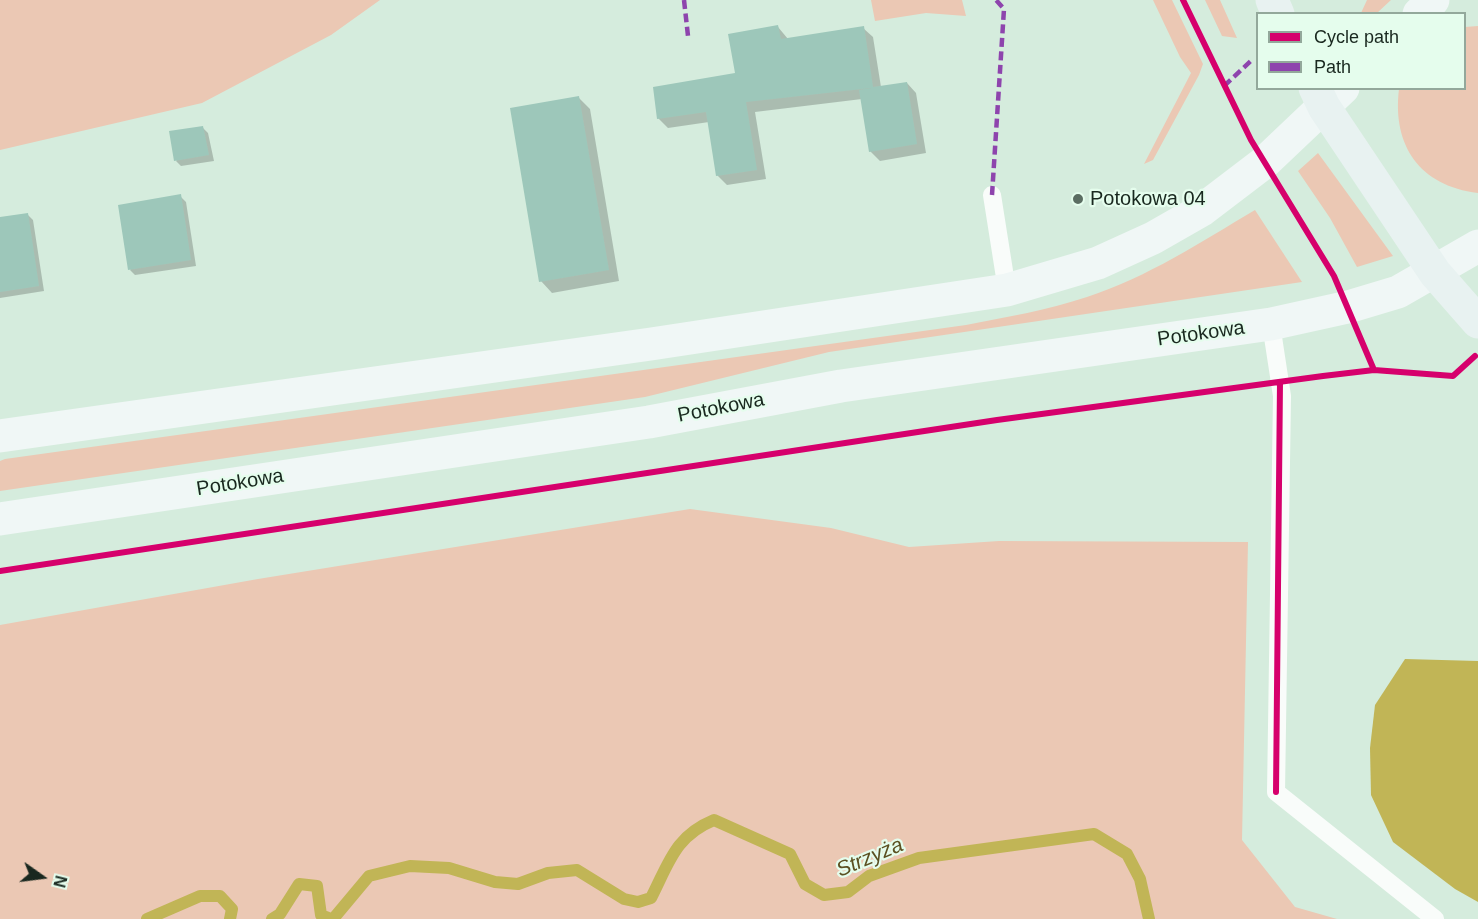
<!DOCTYPE html>
<html>
<head>
<meta charset="utf-8">
<style>
	body { margin:0 }
	#map { position:relative; width:1478px; height:919px; overflow:hidden; background:#d5ecdd; font-family:Arial,sans-serif }
	canvas { display:block }
	.legend { position:absolute; left:1256px; top:12px; width:210px; height:78px; box-sizing:border-box; background:#e5fded; border:2px solid #93a89b; margin:0; padding:8px 10px; list-style:none; font-size:18px; color:#19281f }
	.legend li { display:flex; align-items:center; gap:12px; height:30px }
	.legend b { width:30px; border:2px solid #93a89b }
	.north { position:absolute; left:12px; top:847px; width:60px; height:60px; -webkit-text-stroke:4px #e5fded; paint-order:stroke; rotate:104deg; font-size:16px; font-weight:700; line-height:24px; text-align:center; color:#19281f }
	.north::after { content:''; display:block; margin:auto; width:21px; height:27px; background:#19281f; clip-path:polygon(50% 0,100% 100%,50% 72%,0 100%) }
</style>
</head>
<body>
<div id="map">
<canvas width="1478" height="919"></canvas>
<ul class="legend">
<li><b style="height:8px;background:#d6006c"></b>Cycle path</li>
<li><b style="height:8px;background:#8e44ad"></b>Path</li>
</ul>
<div class="north">N</div>
</div>
<script>
const ctx = document.querySelector('canvas').getContext('2d');
ctx.lineJoin = 'round';
function fill(path, color) { ctx.fillStyle = color; ctx.fill(path, 'evenodd'); }
function trace(path, color, width, dash) { ctx.strokeStyle = color; ctx.lineWidth = width; ctx.lineCap = dash ? 'butt' : 'round'; ctx.setLineDash(dash || []); ctx.stroke(path); }
function write(font, color, halo, rows, align = 'center') {
  ctx.font = font + ' Arial,sans-serif'; ctx.lineWidth = 4.5; ctx.setLineDash([]); ctx.textBaseline = 'middle'; ctx.strokeStyle = halo; ctx.fillStyle = color; for (const [text, x, y, turn = 0] of rows) {
    ctx.save(); ctx.translate(x, y); ctx.rotate((+turn || 0) * Math.PI / 180); ctx.textAlign = isNaN(turn) ? turn : align; if (halo) ctx.strokeText(text, 0, 0); ctx.fillText(text, 0, 0); ctx.restore();
  }
}
fill(new Path2D(`
	M0,0H380L331,35L202,103L0,150Z
	M871,0H962L966,16L926,13L875,21Z
	M1153,0H1172L1203,64L1199,75L1153,160L1144,164L1191,73L1180,57Z
	M1205,0H1220L1237,38L1222,36Z
	M1367,0H1391L1377,13H1361Z
	M1478,26V193C1420,186 1392,146 1399,89L1464,88L1465,27Z
	M1318,153L1393,256L1357,267L1330,218L1298,171Z
	M1255,210L1302,282L829,352L645,397L0,491V461L5,459L966,325C1007,317 1048,310 1087,297C1148,277 1201,242 1255,210Z
	M690,509L831,528L909,547L999,541L1248,542L1242,840L1295,907L1337,919H0V625L258,579Z`), '#ebc8b4');
fill(new Path2D(`
	M1405,659L1478,661V902L1455,889L1393,842L1371,795L1370,748L1375,705Z`), '#c1b556');
fill(new Path2D(`
	M778,27L788,39L863,28L873,37L881,87L907,83L916,93L926,153L880,161L870,151L862,99L755,112L766,179L727,185L717,175L709,122L668,128L658,118L737,75Z
	M578,97L590,109L619,281L552,293L541,281Z
	M202,127L208,133L214,161L181,166L176,161Z
	M180,196L186,202L196,266L135,275L130,270Z
	M27,214L33,220L44,291L0,298V219Z`), '#0003');
trace(new Path2D(`
	M147,919L200,896H220L232,909L230,919
	M272,919L280,914L299,884L317,886L321,915L331,919
	M333,919L369,876L410,866L449,868L495,882L518,884L548,873L577,870L624,899L638,902L651,898C669,863 675,836 714,820L790,854L805,884L824,895L848,892L869,876L919,858L1094,834L1127,854L1140,879L1149,919`), '#c1b556', 12);
fill(new Path2D(`
	M778,25L781,39L864,26L873,87L907,82L917,144L869,152L859,90L871,88L746,102L757,170L716,176L706,112L657,119L653,87L735,73L728,34Z
	M579,96L609,270L539,282L510,108Z
	M203,126L209,155L174,161L169,131Z
	M181,194L191,260L128,270L118,205Z
	M28,213L39,286L0,292V217Z`), '#9dc7ba');
trace(new Path2D(`
	M992,195L1007,290
	M1271,324L1282,396L1276,792L1435,919`), '#f9fcfa', 18);
trace(new Path2D(`
	M1419,14L1433,0
	M0,436L651,344L1007,290L1098,263L1153,238L1202,210L1265,162L1343,88
	M0,519L649,422L841,386L1271,324L1348,307L1398,292L1478,246`), '#f0f7f6', 33);
trace(new Path2D(`
	M1272,0L1278,14
	M1315,88L1324,107L1435,273L1478,322`), '#e8f2f1', 33);
trace(new Path2D(`
	M684,0L688,36
	M1224,86L1253,59
	M992,195L1004,9L996,0`), '#8e44ad', 4.5, [9, 4.5]);
trace(new Path2D(`
	M1183,0L1251,140L1334,276L1374,370
	M0,571L997,420L1323,376L1374,370L1453,376L1475,356
	M1276,792L1280,382`), '#d6006c', 6);
for (const [x, y, r, color] of [
	[1078,199,6,"#5b6d62"]
]) { const dot = new Path2D(); dot.arc(x, y, r, 0, 2 * Math.PI); ctx.fillStyle = color; ctx.fill(dot); trace(dot, '#e5fded', 2); }
write('20px', '#19281f', '#e5fded', [
	["Potokowa 04",1090,199]
], 'left');
write('20px', '#19281f', '#e5fded', [
	["Potokowa",1201,334,-8],
	["Potokowa",721,408,-11],
	["Potokowa",240,483,-9]
]);
write('italic 21px', '#5b5021', '#e5fded', [
	["Strzyża",870,858,-23]
]);
</script>
</body>
</html>
